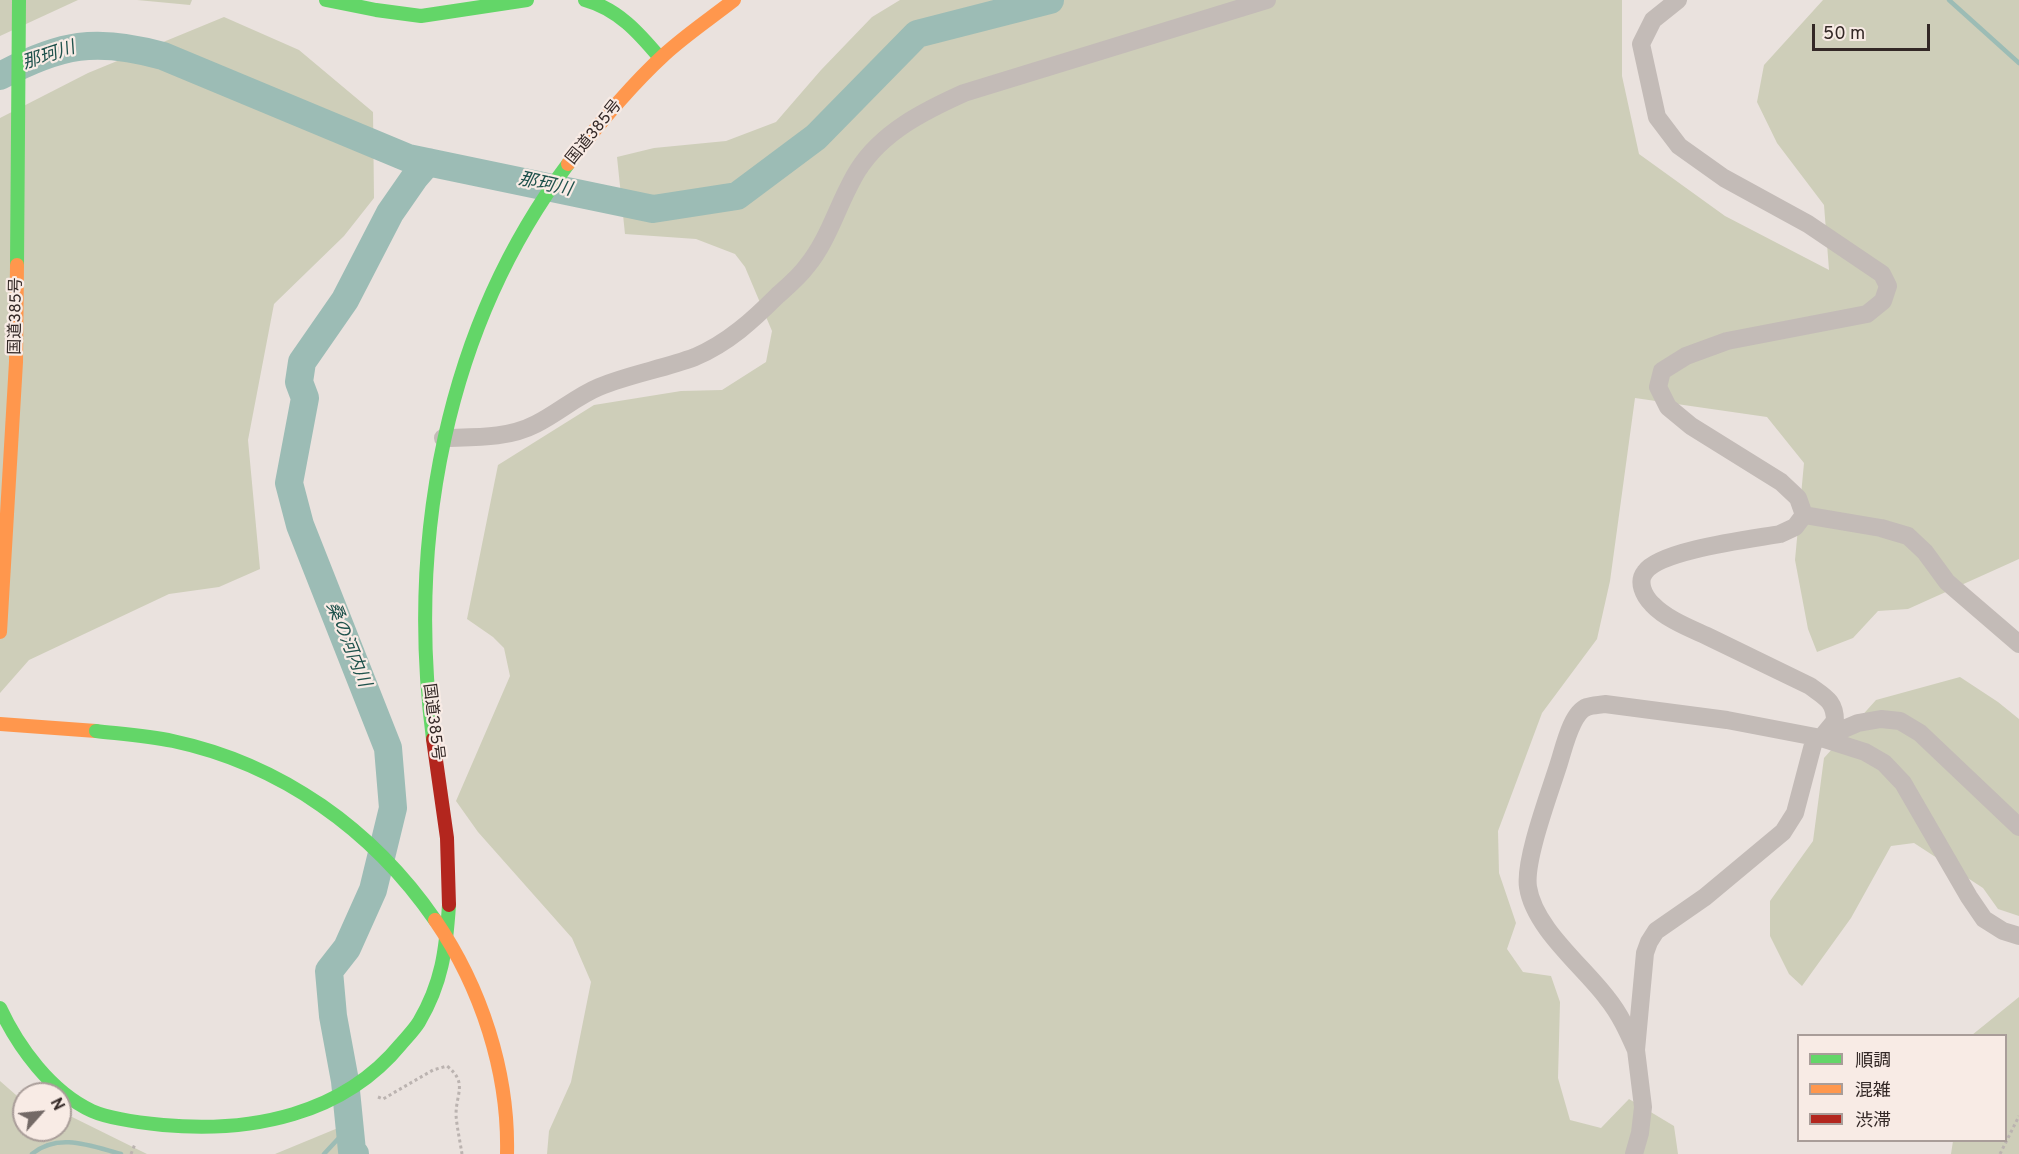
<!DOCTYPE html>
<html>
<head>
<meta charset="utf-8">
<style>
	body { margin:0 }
	#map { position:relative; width:2019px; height:1154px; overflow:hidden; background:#eae2de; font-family:Overpass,"Noto Sans JP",sans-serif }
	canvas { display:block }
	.legend { position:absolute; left:1797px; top:1034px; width:210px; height:108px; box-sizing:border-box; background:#f8ebe5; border:2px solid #a99d99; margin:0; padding:8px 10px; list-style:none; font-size:18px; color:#332826 }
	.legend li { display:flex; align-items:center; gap:12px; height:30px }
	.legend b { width:30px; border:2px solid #a99d99 }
	.north { position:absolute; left:12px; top:1082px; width:60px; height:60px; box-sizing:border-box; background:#f8ebe5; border:2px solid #a99d99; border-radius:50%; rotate:63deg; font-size:16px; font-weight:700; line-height:24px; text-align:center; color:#332826 }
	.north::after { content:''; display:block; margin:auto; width:21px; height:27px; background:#736966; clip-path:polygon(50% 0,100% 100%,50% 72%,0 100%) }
	.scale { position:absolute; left:1812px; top:24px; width:118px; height:27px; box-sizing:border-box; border:3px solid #332826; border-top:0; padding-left:8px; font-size:18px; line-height:21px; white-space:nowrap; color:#332826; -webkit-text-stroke:4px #f8ebe5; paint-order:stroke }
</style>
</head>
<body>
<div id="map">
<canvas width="2019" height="1154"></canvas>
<ul class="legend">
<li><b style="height:8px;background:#63d668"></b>順調</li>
<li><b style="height:8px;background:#ff974d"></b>混雑</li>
<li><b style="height:8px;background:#b3261e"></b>渋滞</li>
</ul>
<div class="north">N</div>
<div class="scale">50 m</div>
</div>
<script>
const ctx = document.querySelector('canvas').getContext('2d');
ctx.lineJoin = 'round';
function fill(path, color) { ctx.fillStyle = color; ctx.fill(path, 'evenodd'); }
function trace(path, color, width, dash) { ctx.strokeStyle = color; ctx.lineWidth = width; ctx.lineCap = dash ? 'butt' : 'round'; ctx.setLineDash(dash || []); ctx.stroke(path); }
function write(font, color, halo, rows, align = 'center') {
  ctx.font = font + ' Overpass,"Noto Sans JP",sans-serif'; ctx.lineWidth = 4.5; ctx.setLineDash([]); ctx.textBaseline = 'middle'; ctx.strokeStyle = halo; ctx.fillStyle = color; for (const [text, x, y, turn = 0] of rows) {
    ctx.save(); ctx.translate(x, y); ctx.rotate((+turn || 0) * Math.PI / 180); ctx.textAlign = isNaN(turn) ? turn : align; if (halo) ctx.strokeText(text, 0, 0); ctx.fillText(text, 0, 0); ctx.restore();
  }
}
fill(new Path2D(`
	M0,0H78L0,36Z
	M137,0H192L190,5Z
	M900,0H1622V76L1639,154L1725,216L1829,270L1824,205L1777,143L1757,102L1764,65L1823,0H2019V559L1908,609L1878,611L1853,638L1817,652L1808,629L1795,560L1804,463L1767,417L1635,398L1610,581L1597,639L1542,713L1498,831L1499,873L1516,923L1507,949L1523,972L1551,976L1560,1002L1558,1078L1570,1120L1601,1128L1629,1099L1674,1126L1678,1154H547L549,1131L571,1082L591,982L572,938L478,832L456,801L510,676L504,648L493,637L467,619L498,465L594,405L681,391L722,390L766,362L772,331L745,267L735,254L696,239L625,234L617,157L654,148L726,141L776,122L821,70L872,17Z
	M224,17L299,50L373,112L374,198L344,236L274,304L248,440L260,569L219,587L169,594L29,660L0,693V118L88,73Z
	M1960,677L1998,702L2019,719V916L1998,909L1983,888L1914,843L1891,846L1851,918L1802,986L1789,974L1770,936V901L1813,841L1824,758L1876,700Z
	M2019,997V1154H1951L1953,1141L2006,1140V1036L1972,1035Z
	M0,1081L24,1102V1130H60V1111L147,1154H151H0Z
	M338,1128L348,1154H275Z`), '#ceceb9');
trace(new Path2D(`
	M1949,0L2019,63
	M32,1154C58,1132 91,1146 121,1154
	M324,1154L350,1126`), '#9cbcb5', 4.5);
trace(new Path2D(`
	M0,76C60,44 96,37 163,56L408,158L653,209L737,196L816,137L917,34L1050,0
	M355,1154L352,1151L345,1081L333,1016L329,971L347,948L373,890L393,808L388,748L300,525L289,483L305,398L299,382L302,362L345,300L390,213L415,177L428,162`), '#9cbcb5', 28);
trace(new Path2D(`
	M378,1097L383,1099L433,1070L447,1066C468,1083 456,1093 456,1115C457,1128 460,1141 462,1154
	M131,1154L135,1144
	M2000,1154L2019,1116`), '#bbb3b0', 3, [3, 3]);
trace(new Path2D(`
	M1678,0L1653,20L1641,44L1657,117L1679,146L1724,178L1808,224L1882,274L1888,286L1883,301L1867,314L1727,341L1686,356L1662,371L1658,387L1668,407L1691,426L1781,482L1798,498L1804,515
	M443,438C474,437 507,439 536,424C558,413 577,396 599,387C630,374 663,369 695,357C728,343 753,320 778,295C788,286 799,277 807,266C830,238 839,200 858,170C882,132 924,111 964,93L1267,0
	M1804,515L1795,527L1780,534C1752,539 1660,550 1645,572C1637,582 1644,596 1652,604C1667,620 1692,629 1711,638C1744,654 1777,670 1810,686C1825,697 1835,701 1835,721L1821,738
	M1804,515L1881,528L1908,536L1925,552L1947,582L2019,644
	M1825,737L1858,723L1881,719L1900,721L1920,733L2019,827
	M1636,1050C1628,1032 1620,1014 1607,998C1583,966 1534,928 1528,887C1524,860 1550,792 1559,763C1564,748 1571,713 1587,707C1592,705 1600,705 1605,704L1727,720L1821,738L1865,752L1884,763L1903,783L1969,897L1984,919L2003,931L2019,936
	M1634,1154L1640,1133L1643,1107L1636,1050L1645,953L1649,942L1656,931L1705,897L1783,832L1795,813L1815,737`), '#c3bbb7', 18);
trace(new Path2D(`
	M326,0L376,10L421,16L527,0
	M585,0C618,9 639,33 660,58
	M17,265L19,0
	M433,739C407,539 445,328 568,164
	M0,1008C18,1047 51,1092 92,1111C110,1119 143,1123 163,1125C251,1133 343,1115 401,1044C407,1037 414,1030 419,1022C442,983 446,950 449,905`), '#63d668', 14);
trace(new Path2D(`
	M568,164C597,126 629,87 665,54C687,34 711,18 734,0
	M0,632L16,362L17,265
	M0,724L96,731`), '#ff974d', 14);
trace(new Path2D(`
	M433,739L447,838L449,905`), '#b3261e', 14);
trace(new Path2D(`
	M96,731C122,734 148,736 173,741C281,764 373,830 435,920`), '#63d668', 14);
trace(new Path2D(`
	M435,920C481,987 509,1072 507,1154`), '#ff974d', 14);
write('16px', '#332826', '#f8ebe5', [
	["国道385号",595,133,-51],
	["国道385号",17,316,-89],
	["国道385号",432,722,83]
]);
write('italic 18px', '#1f524c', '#f8ebe5', [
	["那珂川",49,57,-18],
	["那珂川",545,186,12],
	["桑の河内川",347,645,68]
]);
</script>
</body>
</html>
